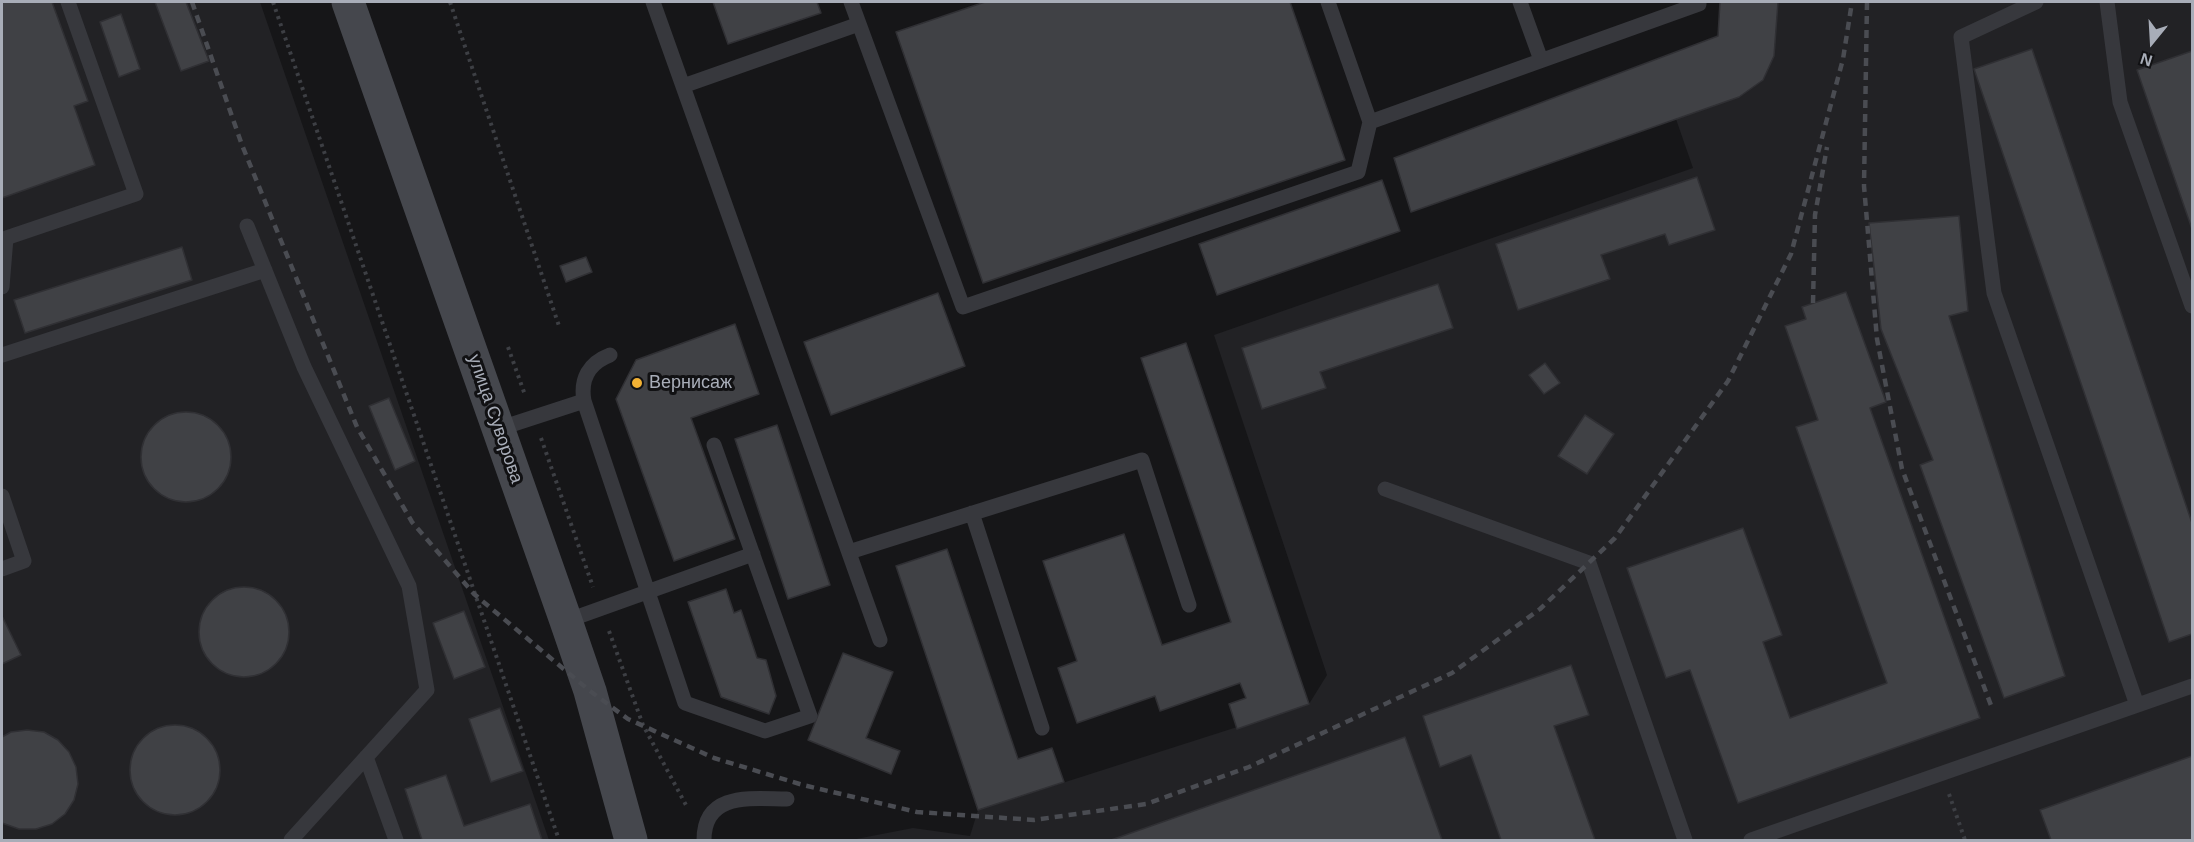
<!DOCTYPE html>
<html>
<head>
<meta charset="utf-8">
<style>
	body { margin:0 }
	#map { position:relative; width:2194px; height:842px; overflow:hidden; background:#161618; font-family:Helvetica,sans-serif }
	canvas { display:block }
	.frame { position:absolute; inset:0; border:3px solid #a8adb8; pointer-events:none }
	.north { position:absolute; left:2122px; top:12px; width:60px; height:60px; -webkit-text-stroke:4px #111113; paint-order:stroke; rotate:198deg; font-size:16px; font-weight:700; line-height:24px; text-align:center; color:#a8adb8 }
	.north::after { content:''; display:block; margin:auto; width:21px; height:27px; background:#a8adb8; clip-path:polygon(50% 0,100% 100%,50% 72%,0 100%) }
</style>
</head>
<body>
<div id="map">
<canvas width="2194" height="842"></canvas>
<div class="frame"></div>
<div class="north">N</div>
</div>
<script>
const ctx = document.querySelector('canvas').getContext('2d');
ctx.lineJoin = 'round';
function fill(path, color) { ctx.fillStyle = color; ctx.fill(path, 'evenodd'); }
function trace(path, color, width, dash) { ctx.strokeStyle = color; ctx.lineWidth = width; ctx.lineCap = dash ? 'butt' : 'round'; ctx.setLineDash(dash || []); ctx.stroke(path); }
function write(font, color, halo, rows, align = 'center') {
  ctx.font = font + ' Helvetica,sans-serif'; ctx.lineWidth = 6; ctx.setLineDash([]); ctx.textBaseline = 'middle'; ctx.strokeStyle = halo; ctx.fillStyle = color; for (const [text, x, y, turn = 0] of rows) {
    ctx.save(); ctx.translate(x, y); ctx.rotate((+turn || 0) * Math.PI / 180); ctx.textAlign = isNaN(turn) ? turn : align; if (halo) ctx.strokeText(text, 0, 0); ctx.fillText(text, 0, 0); ctx.restore();
  }
}
fill(new Path2D(`
	M2,2H260L549,840H2Z
	M1778,2H2192V840H851L913,828L970,836L978,810L1309,704L1327,675L1214,335L1693,168L1676,119L1739,97L1763,80L1774,56Z`), '#222225');
const building = new Path2D(`
	M2,2H52L88,101L74,106L95,165L2,198Z
	M155,2H186L209,61L181,71Z
	M713,2H817L821,13L728,44Z
	M985,2H1290L1345,160L983,283L896,32Z
	M1720,2H1778L1774,56L1763,80L1739,97L1411,212L1394,158L1718,36Z
	M121,14L140,69L119,77L100,22Z
	M2032,49L2192,523V634L2169,642L1974,69Z
	M2192,51V229L2137,70Z
	M1697,177L1715,230L1669,245L1665,234L1601,255L1610,279L1518,310L1496,244Z
	M1382,180L1400,231L1217,295L1199,244Z
	M1959,216L1968,311L1949,316L2065,676L2004,698L1920,465L1933,460L1881,329L1869,223Z
	M182,247L192,280L25,333L14,300Z
	M586,257L592,272L566,282L560,266Z
	M1438,284L1453,328L1320,372L1326,388L1262,409L1242,348Z
	M1846,292L1886,402L1870,408L1980,718L1738,803L1690,670L1666,678L1627,568L1743,528L1782,635L1763,642L1790,718L1887,683L1796,427L1818,420L1785,326L1806,319L1802,307Z
	M938,293L965,366L831,415L804,342Z
	M735,324L759,394L691,418L735,539L674,561L616,399L636,360Z
	M1186,343L1309,704L1237,729L1229,704L1246,698L1240,683L1160,711L1155,696L1077,723L1058,668L1077,661L1043,561L1124,534L1162,645L1231,622L1141,358Z
	M1545,363L1560,383L1544,394L1529,375Z
	M389,398L415,461L395,470L369,406Z
	M141 457a45 45 0 1 1 90 0a45 45 0 1 1-90 0Z
	M1585,415L1614,434L1587,474L1558,456Z
	M777,425L830,585L788,599L735,439Z
	M947,549L1018,759L1052,748L1064,782L978,810L896,566Z
	M199 632a45 45 0 1 1 90 0a45 45 0 1 1-90 0Z
	M726,589L734,613L741,610L757,658L766,660L776,696L769,714L721,697L688,602Z
	M464,611L485,667L454,679L433,623Z
	M2,616L21,655L2,664Z
	M843,653L893,672L866,738L900,751L891,774L808,740Z
	M1571,665L1589,715L1554,726L1595,840H1501L1471,755L1440,767L1423,716Z
	M500,708L523,771L491,782L469,719Z
	M130 770a45 45 0 1 1 90 0a45 45 0 1 1-90 0Z
	M27,730L44,732L58,740L69,752L76,767L78,784L74,800L65,814L52,824L36,829H19L2,823V737L11,732Z
	M1405,737L1442,840H1111Z
	M2192,756V840H2051L2040,810Z
	M446,775L464,826L530,804L542,840H422L405,789Z`);
fill(building, '#404145');
trace(building, '#303034', 1.5);
trace(new Path2D(`
	M273,2L559,840
	M450,2L560,329
	M508,347L525,395
	M541,438L593,587
	M609,631L643,725L687,807
	M1949,794L1965,840`), '#3d3f44', 4, [3, 4.5]);
trace(new Path2D(`
	M653,2L880,640
	M851,2L963,307L1358,172L1370,122L1699,4V2
	M1328,2L1370,122
	M1520,2L1541,60
	M2036,2L1961,37L1994,293L2137,705
	M2107,2L2120,102L2192,306
	M683,86L859,24
	M247,226L304,367L409,586L427,690L291,840
	M2,287L6,238L136,194L68,2
	M2,355L265,270
	M610,355C589,363 580,379 584,401L685,703L765,731L810,716L714,445
	M498,429L584,401
	M1385,489L1589,563L1685,840
	M2,496L24,561L2,569
	M972,513L1042,728
	M849,552L1142,460L1189,605
	M566,621L753,554
	M366,757L396,840
	M704,840C704,791 753,799 787,799
	M1751,840L2192,686`), '#37383d', 15);
trace(new Path2D(`
	M348,2L566,621L590,691L631,840`), '#45474d', 33);
trace(new Path2D(`
	M192,2L242,145L357,427L412,522L474,594L590,691L628,719L714,758L803,785L917,812L1034,820L1146,804L1249,767L1452,673L1540,609L1615,538L1728,381L1791,254L1843,59L1852,2
	M1867,2L1864,186L1877,339L1902,469L1992,708
	M1813,303L1815,215L1827,147`), '#4a4c52', 4.5, [8, 6]);
for (const [x, y, r, color] of [
	[637,383,6,"#f2b134"]
]) { const dot = new Path2D(); dot.arc(x, y, r, 0, 2 * Math.PI); ctx.fillStyle = color; ctx.fill(dot); trace(dot, '#111113', 2); }
write('18px', '#a8adb8', '#111113', [
	["Вернисаж",649,383]
], 'left');
write('18px', '#a8adb8', '#111113', [
	["улица Суворова",495,419,71]
]);
</script>
</body>
</html>
